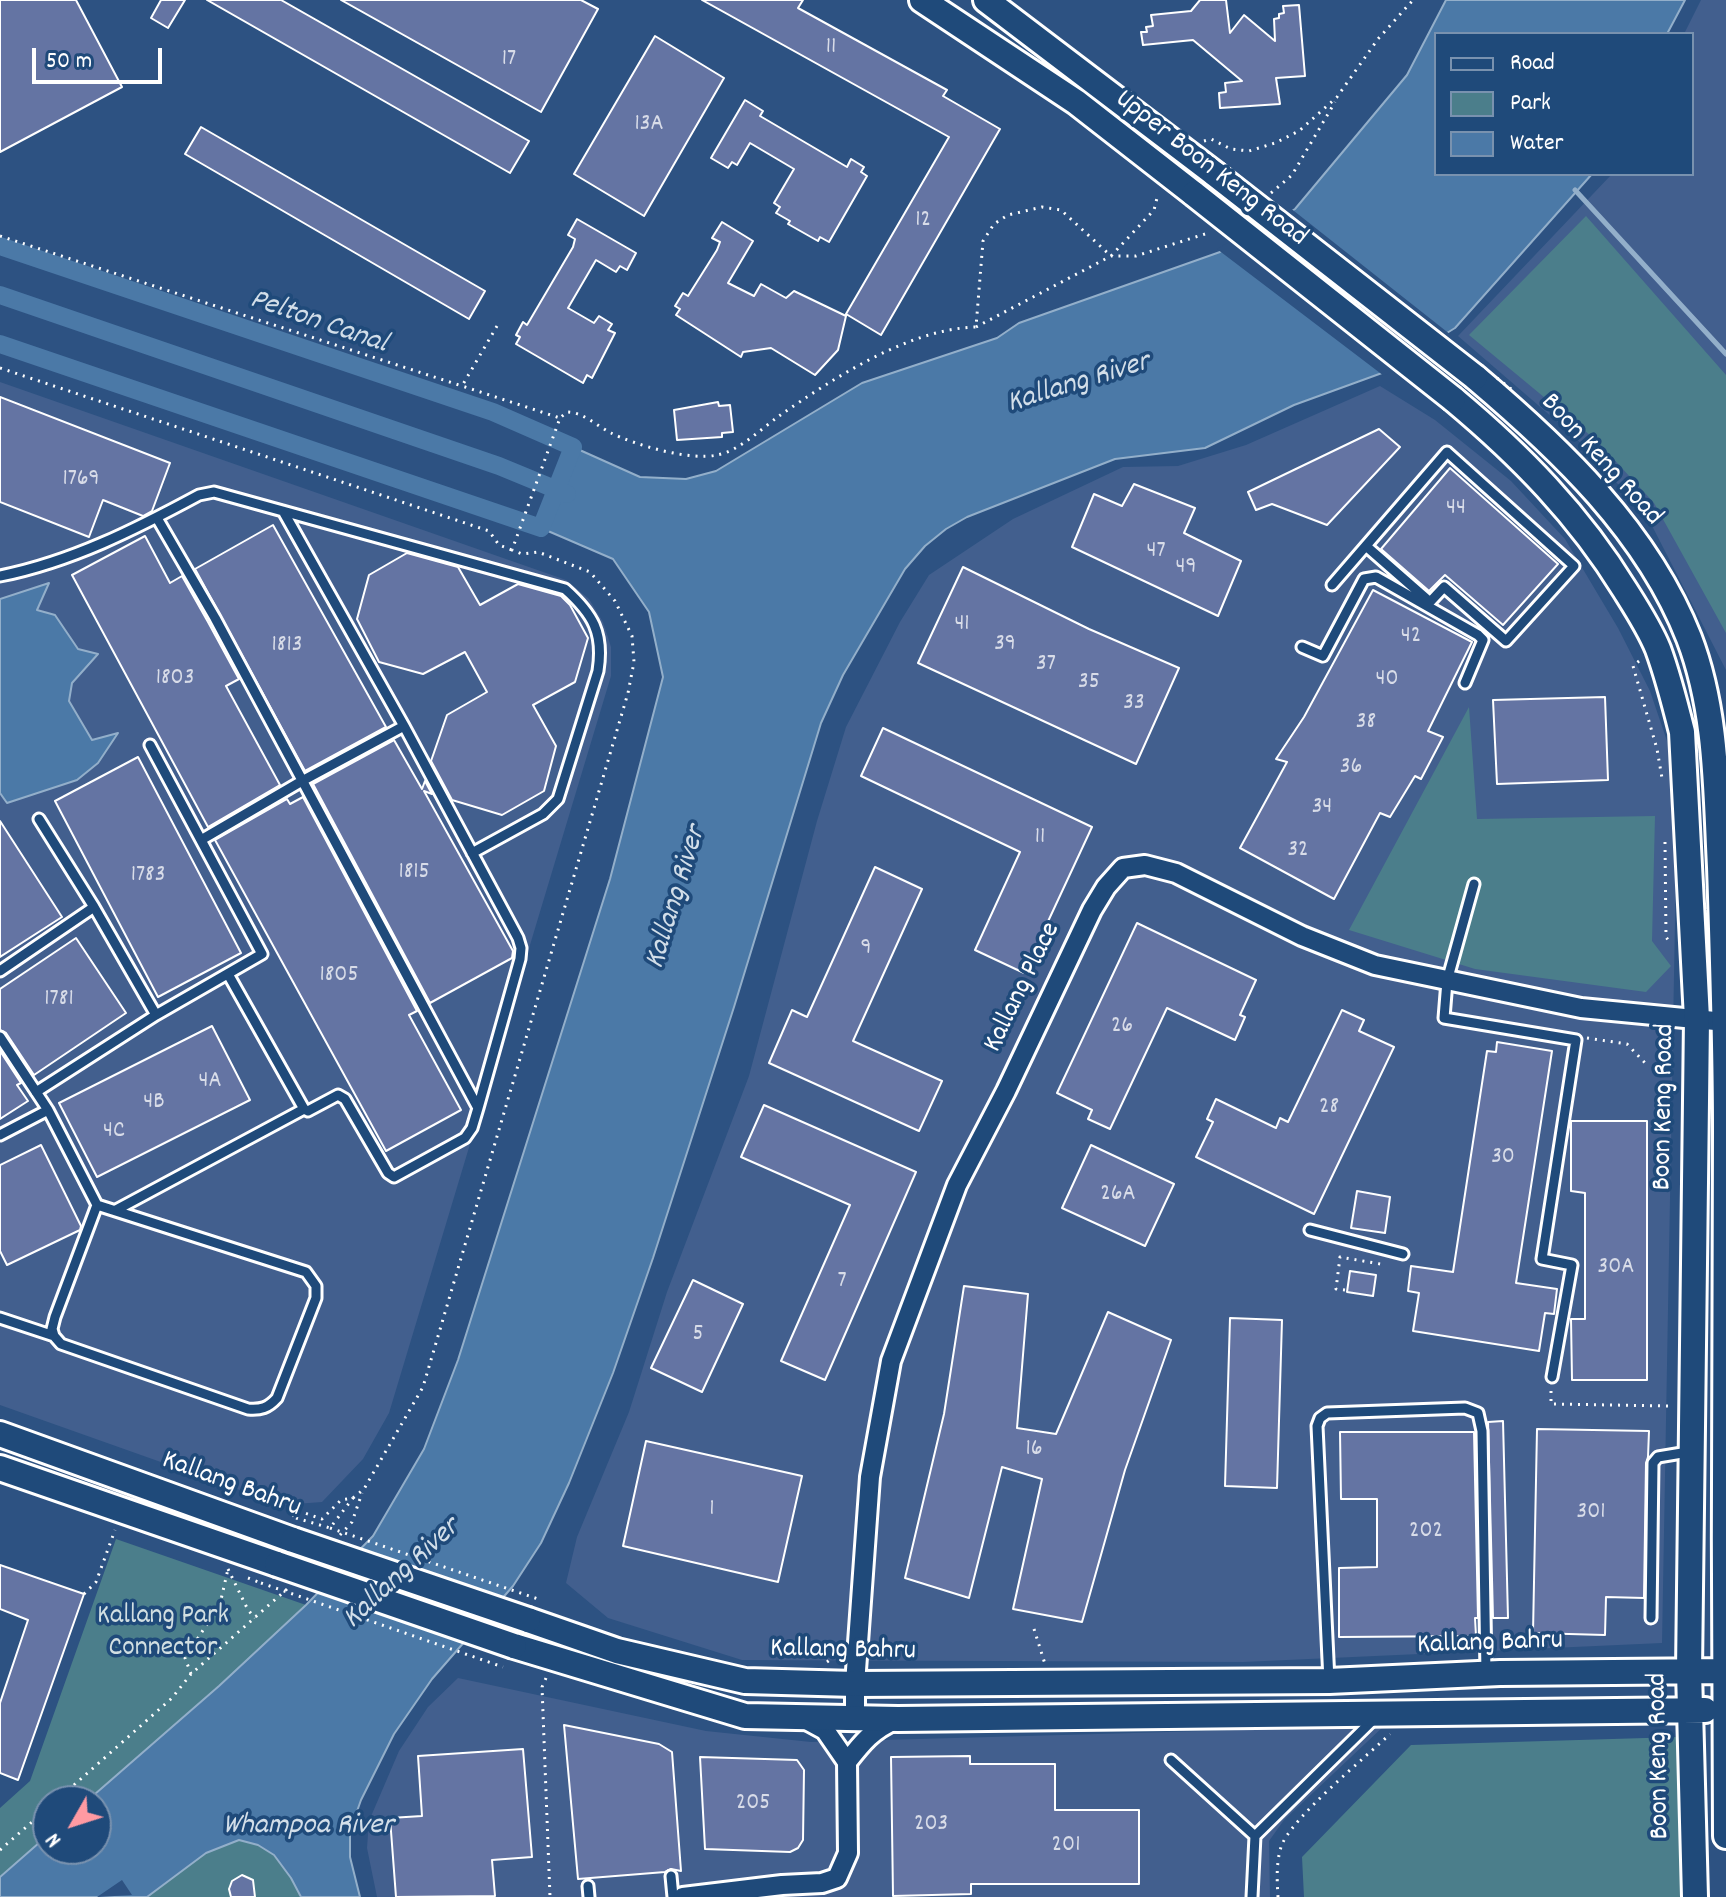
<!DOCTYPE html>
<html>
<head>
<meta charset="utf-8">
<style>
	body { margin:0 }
	#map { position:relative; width:1726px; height:1897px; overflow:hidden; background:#2d5282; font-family:Dekko,sans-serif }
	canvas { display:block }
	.legend { position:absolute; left:1434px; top:32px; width:260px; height:144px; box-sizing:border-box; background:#1f4a7a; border:2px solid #7992af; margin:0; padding:10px 14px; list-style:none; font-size:24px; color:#fff }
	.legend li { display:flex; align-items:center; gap:16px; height:40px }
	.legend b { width:40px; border:2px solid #7992af }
	.north { position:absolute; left:32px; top:1785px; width:80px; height:80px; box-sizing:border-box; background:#1f4a7a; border:2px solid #7992af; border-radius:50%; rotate:231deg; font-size:22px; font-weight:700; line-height:32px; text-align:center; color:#fff }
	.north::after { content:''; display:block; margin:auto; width:28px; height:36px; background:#ff9aa2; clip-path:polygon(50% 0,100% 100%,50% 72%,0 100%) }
	.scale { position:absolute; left:32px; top:48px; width:130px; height:36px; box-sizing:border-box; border:4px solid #fff; border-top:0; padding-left:10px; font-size:24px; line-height:28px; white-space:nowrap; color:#fff; -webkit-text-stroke:6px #1f4a7a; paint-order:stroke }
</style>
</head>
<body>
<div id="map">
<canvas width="1726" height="1897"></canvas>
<ul class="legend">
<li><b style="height:10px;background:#1f4a7a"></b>Road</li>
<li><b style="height:22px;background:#4b7e8b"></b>Park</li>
<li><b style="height:22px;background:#4b79a7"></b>Water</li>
</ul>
<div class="north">N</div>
<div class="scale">50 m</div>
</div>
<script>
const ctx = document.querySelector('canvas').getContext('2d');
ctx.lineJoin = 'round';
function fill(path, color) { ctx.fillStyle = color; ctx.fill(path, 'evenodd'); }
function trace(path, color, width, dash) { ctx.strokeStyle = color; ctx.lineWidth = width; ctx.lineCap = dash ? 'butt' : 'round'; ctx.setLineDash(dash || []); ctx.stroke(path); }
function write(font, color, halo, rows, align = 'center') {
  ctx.font = font + ' Dekko,sans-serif'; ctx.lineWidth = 7; ctx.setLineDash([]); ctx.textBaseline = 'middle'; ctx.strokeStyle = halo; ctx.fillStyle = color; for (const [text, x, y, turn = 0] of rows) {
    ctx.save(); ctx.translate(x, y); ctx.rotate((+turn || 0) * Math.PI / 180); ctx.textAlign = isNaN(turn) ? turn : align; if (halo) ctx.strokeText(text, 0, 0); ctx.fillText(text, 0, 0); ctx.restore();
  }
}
fill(new Path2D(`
	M1701,0H1726V670L1647,516L1575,437L1458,336L1612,174H1692V34H1684Z
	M0,382L566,580L589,599L603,622L611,647V676L389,1413L363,1459L322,1502L282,1505L0,1405Z
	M1380,386L1435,420L1511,481L1565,539L1618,628L1650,691L1668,744L1676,864L1662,1643L1243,1662L742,1660L608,1618L566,1583L577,1537L629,1412L667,1292L749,1076L817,821L846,727L900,622L929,575L1013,519L1123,467L1178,466L1246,445Z
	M458,1678L706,1731L811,1742L1384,1726L1284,1820L1269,1841L1270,1897H377L367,1848L369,1821L399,1751L428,1707Z`), '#425f8e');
fill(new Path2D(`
	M1586,216L1726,375V633L1654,503L1597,441L1469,335Z
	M1469,707L1477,819L1655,816L1652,941L1671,966L1646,992L1475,969L1349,930Z
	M116,1539L306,1605L219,1686L87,1801H48V1835L0,1877V1808L30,1781Z
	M1679,1737L1686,1897H1304L1302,1857L1411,1745Z
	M239,1840C271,1843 289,1869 301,1897H147L206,1853Z`), '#4b7e8b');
const water = new Path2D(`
	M1446,0H1685L1667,34H1436V174H1592L1455,328L1382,373L1294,405L1205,448L1115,459L967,517L946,529L925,546L905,569L843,675L821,723L734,1007L653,1258L613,1373L569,1483L541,1543L513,1586L432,1679L394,1734L361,1800L350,1831V1857L360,1897H301L291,1878L274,1855L258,1845L239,1840L206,1853L147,1897H0V1877L48,1835V1849H96V1801H87L219,1686L306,1605L373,1536L424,1449L458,1360L610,879L663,677L649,612L613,559L541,528L573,447L640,477L686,479L716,471L862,383L997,338L1019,323L1220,252L1295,209L1407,75Z
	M49,583L37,610L55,615L78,649L98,654L72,683L69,701L92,740L118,733L98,763L77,780L7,803L0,793V599Z`);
fill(water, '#4b79a7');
trace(water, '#93afca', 2);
fill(new Path2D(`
	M1289,207L1451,335L1384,376L1217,249Z
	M122,1880L132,1895L97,1897Z`), '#2d5282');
trace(new Path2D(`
	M1575,190L1726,354`), '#93afca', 5);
trace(new Path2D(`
	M0,246L493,412L573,447L541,528L0,344
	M0,295L499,466L567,494`), '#4b79a7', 18);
const building = new Path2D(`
	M0,0H76L122,87L0,152Z
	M161,0H185L168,28L151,18Z
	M207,0H281L529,141L510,173Z
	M341,0H581L598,9L541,112Z
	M702,0H803L798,8L947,90L943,96L1000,129L881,335L846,314L949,137Z
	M1200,0H1226L1230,33L1244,15L1275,41L1274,19L1279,18V14L1284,13L1283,6L1299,5L1305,76L1276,78L1280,104L1220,108L1219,93L1226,92L1225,83L1242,81L1193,40L1143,45L1141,32H1147L1146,27L1153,26L1151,15L1191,11Z
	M655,36L724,78L644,216L574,174Z
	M745,100L763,111L760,116L847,167L851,159L864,167L861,172L867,176L829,242L820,237L818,241L788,224L790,221L776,213L780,207L774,203L794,169L750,143L737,165L732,162L728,168L711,158Z
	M201,127L485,291L469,319L185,154Z
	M577,219L636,253L627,270L620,266L616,272L596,260L568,308L594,323L599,316L612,324L608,330L615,333L592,378L587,375L583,383L516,344L520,337L516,335L523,322L527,325L573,247L575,239L568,235Z
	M722,222L753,241L728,283L754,296L761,284L786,298L794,291L846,316L838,350L815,375L771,348L743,352L741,357L676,315L680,309L675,306L683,293L688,296L717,250L720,242L712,238Z
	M0,397L170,463L152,511L143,516L103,500L89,537L0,502Z
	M718,402L719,406L730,405L733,432L722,433V437L677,440L674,410Z
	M1379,429L1400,447L1327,525L1272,504L1256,510L1248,492Z
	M1450,468L1558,564L1503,625L1445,575L1429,591L1381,549Z
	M1134,484L1195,508L1184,533L1241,561L1218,616L1072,547L1094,494L1122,506Z
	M273,525L386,727L305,771L195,569Z
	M145,536L170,583L182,576L208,622L239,679L226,686L280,785L208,827L72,575Z
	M407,553L458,567L480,605L518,584L561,596L570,605L588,638L575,682L533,705L556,746L544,791L502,815L452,800L431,761L447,715L487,692L465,652L423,674L379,662L357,619L369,575Z
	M963,567L1089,629L1179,668L1136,764L918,663Z
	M1373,590L1472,642L1428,731L1443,737L1421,779L1415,776L1390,817L1380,813L1334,899L1240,848L1287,762L1276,759L1304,717Z
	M1605,697L1608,780L1497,784L1493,700Z
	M883,728L1092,827L1024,973L975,950L1020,852L861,776Z
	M394,740L422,789L425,781L432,794L424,791L513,951L512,958L430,1003L313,784Z
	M138,757L241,953L158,997L55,801Z
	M303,797L417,1011L409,1015L461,1110L386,1151L215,840L287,799L290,804Z
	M0,821L62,917L0,957Z
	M875,867L922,889L853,1041L942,1081L919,1131L769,1063L792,1010L807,1017Z
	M1137,923L1256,980L1240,1015L1245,1017L1235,1040L1167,1008L1110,1129L1088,1119L1092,1110L1057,1093Z
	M76,938L126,1013L34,1075L6,1033L0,1030V989Z
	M1342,1010L1364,1020L1359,1031L1394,1047L1314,1214L1196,1157L1213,1122L1207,1119L1216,1099L1276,1128L1280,1118L1288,1122Z
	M212,1026L250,1100L97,1177L59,1103Z
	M1497,1042L1552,1051L1516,1283L1557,1289L1554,1314L1545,1313L1539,1351L1413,1331L1419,1293L1408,1291L1411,1266L1453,1272L1487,1051L1496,1052Z
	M0,1051L21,1083L17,1085L28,1101L0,1119Z
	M764,1105L916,1172L825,1380L781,1361L850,1205L741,1157Z
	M1571,1121H1647V1380H1572L1571,1319H1585V1193L1571,1191Z
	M41,1145L81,1226L80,1230L7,1265L0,1251V1165Z
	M1091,1145L1174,1184L1145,1246L1062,1208Z
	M1357,1191L1390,1197L1385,1233L1351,1228Z
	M1350,1271L1376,1275L1373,1296L1347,1292Z
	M693,1280L743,1304L702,1392L651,1368Z
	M964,1286L1028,1294L1017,1428L1056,1434L1108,1312L1171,1340L1125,1470L1082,1622L1013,1609L1042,1479L1002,1467L969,1598L905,1578L944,1414Z
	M1230,1318L1282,1320L1277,1488L1225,1486Z
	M1503,1421L1508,1618H1493L1488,1422Z
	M1537,1429L1649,1431L1648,1457L1646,1463L1644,1598L1606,1597L1605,1635L1533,1633Z
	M1340,1432H1474L1478,1618H1475L1476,1636L1339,1637V1568L1377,1567V1499H1341Z
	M646,1441L802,1476L778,1582L623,1546Z
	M0,1565L84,1594L18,1780L0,1773V1703L28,1620L0,1609Z
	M564,1725L659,1744L672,1752L681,1871L671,1869L665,1872L578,1879Z
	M523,1749L532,1857L492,1860L495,1896L396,1897L390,1818L422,1816L418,1756Z
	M970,1756V1764H1055V1810H1139V1884H971V1894L893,1896L891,1757Z
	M700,1757L797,1760L804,1770L803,1840L798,1848L790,1852L705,1849Z
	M242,1875L253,1880L255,1897H231L229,1889L232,1881Z`);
fill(building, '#6474a3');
trace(building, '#fff', 2);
const lane = new Path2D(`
	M157,518L215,618L478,1108
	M0,576C71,562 136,529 199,495L214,492L565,589C593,614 604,633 598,671L558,799L543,814L472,853
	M1332,585L1447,452L1574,566L1506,641L1444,587L1430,602L1366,546
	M1302,647L1323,656L1364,579L1376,577L1478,635L1483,640L1465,683
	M39,819L94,907L156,1015
	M201,840L302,781L404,726
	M1474,884L1447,981L1444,1018L1576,1040L1542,1259L1572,1265L1552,1377
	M0,971L94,907
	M228,974L304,1109
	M0,1037L48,1110L97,1205L306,1272L316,1286V1298L277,1398C268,1408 261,1410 248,1409L61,1344L54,1336L0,1318
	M36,1092L156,1015L262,954L150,745
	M0,1135L48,1110
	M116,1210L304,1109L308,1111L338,1095L345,1099L388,1173L394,1177L465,1138L472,1128L478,1108L520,959L521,948L518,938L404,726L283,511
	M1310,1230L1403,1254
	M54,1336L52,1329L55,1317L97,1205
	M1651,1618L1653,1463L1658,1457L1688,1452
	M1329,1681L1317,1426L1320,1418L1327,1413L1465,1408L1478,1413L1482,1431L1486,1673
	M1171,1760L1255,1836
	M1255,1836L1375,1718
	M671,1876L673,1897
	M588,1886L589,1897
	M1252,1897L1255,1836`);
const street = new Path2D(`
	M855,1717V1684L870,1477L891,1361L957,1185L1006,1091L1092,910L1106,887L1123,868L1145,865L1176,873L1302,936L1375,965L1581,1008L1726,1022
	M847,1762C862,1743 872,1730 895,1720
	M683,1897L782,1885L822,1883L837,1878L848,1853L847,1762L825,1730L803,1718`);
const secondary = new Path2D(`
	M922,0L1076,102L1194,194
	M986,0L1215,174
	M1475,377C1560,449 1647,531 1689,638C1717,711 1716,790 1720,867C1723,955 1726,1043 1726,1131C1725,1366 1724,1601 1726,1836
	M1453,399C1520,455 1579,515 1625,590C1637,609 1650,629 1658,649C1668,676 1675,704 1682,732L1697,1019L1689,1671L1695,1897
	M0,1434L293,1540
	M0,1468L277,1564
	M528,1620L617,1651L745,1681L855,1684L1329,1681L1500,1673L1726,1671
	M514,1646L745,1716L898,1719L1705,1710`);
trace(lane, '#fff', 15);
trace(street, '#fff', 24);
trace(secondary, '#fff', 30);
trace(new Path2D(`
	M1204,141L1211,139L1231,149L1249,151L1275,143L1299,131L1337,97L1378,39L1413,0
	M1271,193L1292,175L1335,102
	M0,236L462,386
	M497,326L462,386L560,418
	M976,327L1111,256H1136L1208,233
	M0,368L489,531L499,545L512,550
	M1639,661L1633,666L1657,749L1662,778
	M1665,842L1666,937L1671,944
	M1587,1038L1627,1044L1646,1064
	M1345,1290L1336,1289L1340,1257L1386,1265
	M1551,1391V1404L1671,1406
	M292,1516L299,1511L322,1519L341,1500L353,1498L364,1489L423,1387L628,693L634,662L632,636L615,601L590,572L538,552L522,554L512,550L560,418L567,412C583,412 597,426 611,433C635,445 690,461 717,455C739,451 761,429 779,416C834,378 908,329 976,327L983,241L994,224L1008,215L1042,207L1061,210L1111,256L1154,210L1158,194
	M296,1518L330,1528L353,1498
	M340,1535L352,1522L362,1493
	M228,1569L248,1610L255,1618
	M248,1578L261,1583
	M84,1594L96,1582L115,1530
	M1034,1629L1045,1664
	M827,1662L840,1652
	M191,1674L185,1658L220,1604L228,1569
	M546,1678L542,1687L550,1897
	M56,1801L172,1698L191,1674L287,1589
	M0,1850L48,1808
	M1278,1897C1277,1881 1276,1863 1281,1847C1290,1819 1366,1757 1390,1734`), '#fff', 3, [2, 6]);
trace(lane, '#1f4a7a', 9);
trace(street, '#1f4a7a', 18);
trace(secondary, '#1f4a7a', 24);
const secondaryBridge = new Path2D(`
	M1215,174L1475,377
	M1194,194L1453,399
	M293,1540L528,1620
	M277,1564L514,1646`);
trace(secondaryBridge, '#fff', 30, []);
trace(new Path2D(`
	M1497,378L1515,392
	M330,1528L538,1599
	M261,1583L503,1667`), '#fff', 3, [2, 6]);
trace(secondaryBridge, '#1f4a7a', 24);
write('24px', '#d8dce8', null, [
	["11",831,49],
	["17",509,61],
	["13A",649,126],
	["12",923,222],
	["1769",81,481],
	["44",1456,510],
	["47",1156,553],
	["49",1186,569],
	["41",962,626],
	["42",1411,638],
	["39",1005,646],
	["1813",287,647],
	["37",1046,666],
	["1803",175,680],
	["40",1387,681],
	["35",1089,684],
	["33",1134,705],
	["38",1366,724],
	["36",1351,769],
	["34",1322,809],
	["11",1040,839],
	["32",1298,852],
	["1815",414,874],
	["1783",148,877],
	["9",866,950],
	["1805",339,977],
	["1781",59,1001],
	["26",1122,1028],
	["4A",210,1083],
	["4B",154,1104],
	["28",1329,1109],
	["4C",114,1133],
	["30",1503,1159],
	["26A",1118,1196],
	["30A",1616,1269],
	["7",842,1283],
	["5",698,1336],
	["16",1034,1451],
	["1",712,1511],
	["301",1591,1514],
	["202",1426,1533],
	["205",753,1805],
	["203",931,1826],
	["201",1066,1847]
]);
write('28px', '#fff', '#1f4a7a', [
	["Upper Boon Keng Road",1210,170,38],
	["Boon Keng Road",1600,461,48],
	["Kallang Place",1024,988,-64],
	["Boon Keng Road",1666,1107,-89],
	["Kallang Bahru",231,1486,20],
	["Kallang Bahru",1490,1645,-2],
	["Kallang Bahru",843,1652,1],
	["Boon Keng Road",1661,1756,-91]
]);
write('28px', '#d2dfe2', '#1f4a7a', [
	["Kallang Park",163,1618],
	["Connector",163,1650]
]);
write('italic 30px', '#d2dee9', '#1f4a7a', [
	["Pelton Canal",318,324,19],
	["Kallang River",1079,385,-17],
	["Kallang River",678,898,-73],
	["Kallang River",403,1575,-43],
	["Whampoa River",308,1828]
]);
</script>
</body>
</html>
